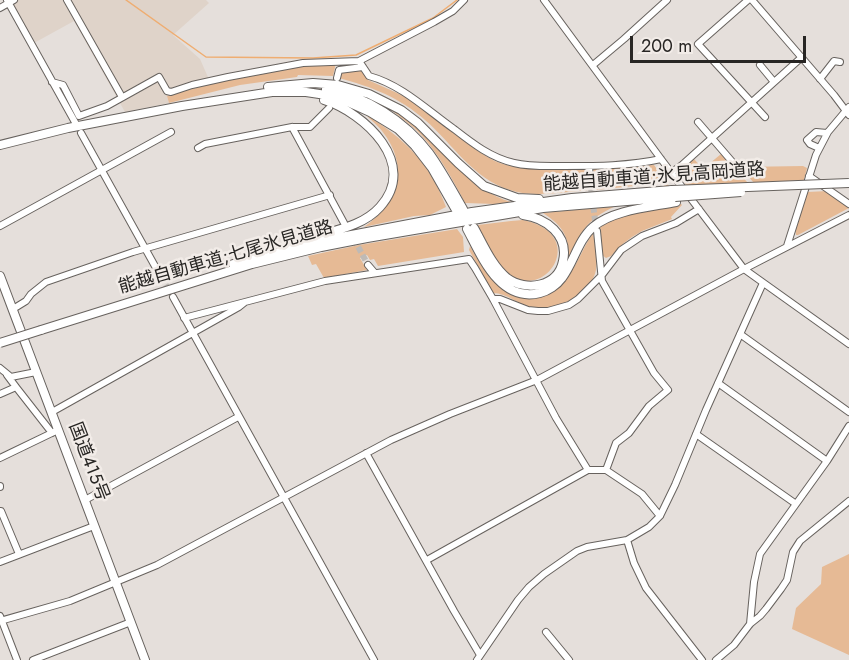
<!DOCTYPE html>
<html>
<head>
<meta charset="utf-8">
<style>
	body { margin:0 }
	#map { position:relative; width:849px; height:660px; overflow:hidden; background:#e5dfdb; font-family:Jost,sans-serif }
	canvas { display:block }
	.scale { position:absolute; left:630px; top:36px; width:176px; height:27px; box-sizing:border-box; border:3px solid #282624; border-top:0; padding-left:8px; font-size:18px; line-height:21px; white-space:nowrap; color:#282624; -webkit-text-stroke:4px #f2ece8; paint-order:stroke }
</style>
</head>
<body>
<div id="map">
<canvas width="849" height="660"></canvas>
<div class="scale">200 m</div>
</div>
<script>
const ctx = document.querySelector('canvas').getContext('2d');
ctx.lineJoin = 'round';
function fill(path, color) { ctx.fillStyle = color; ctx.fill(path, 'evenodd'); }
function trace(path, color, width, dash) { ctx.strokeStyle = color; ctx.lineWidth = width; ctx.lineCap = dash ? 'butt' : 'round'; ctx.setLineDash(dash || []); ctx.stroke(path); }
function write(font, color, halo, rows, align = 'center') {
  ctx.font = font + ' Jost,"Noto Sans JP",sans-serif'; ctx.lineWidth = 5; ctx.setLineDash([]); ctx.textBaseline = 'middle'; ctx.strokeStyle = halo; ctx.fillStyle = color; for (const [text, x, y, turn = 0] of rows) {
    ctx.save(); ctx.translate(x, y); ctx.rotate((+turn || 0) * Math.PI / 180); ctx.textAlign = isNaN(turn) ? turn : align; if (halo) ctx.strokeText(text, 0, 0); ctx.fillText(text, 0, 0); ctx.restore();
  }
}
fill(new Path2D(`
	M11,0H206L209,3L173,35L200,59L211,84L167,96L169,103L125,112L74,21L34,43Z`), '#dfd3c9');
fill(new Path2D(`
	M336,63L333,76L298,75L297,77L240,85L169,103L167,96C222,80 279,67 336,63Z
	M362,71L368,80L395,92L409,99L475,149C483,154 491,160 500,163C526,172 556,169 582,168L586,171L588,190C562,192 534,198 510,190C473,179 453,144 425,120C399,97 372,87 339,78L341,72Z
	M383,104C395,111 407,118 417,128C447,155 471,190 511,202L495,204L465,203C453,180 440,156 422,136C411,124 396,114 383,104Z
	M366,115C404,138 431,164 446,207L430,215L414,216L364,227C399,203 410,166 382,131C378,126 371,120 366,115Z
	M721,154L748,183L687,186L677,173L694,159L703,169Z
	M654,165L669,186H664L663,183L595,190L592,172L595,168Z
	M803,166L807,168L804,180L754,183L740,167Z
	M828,191L849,206V208L798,235H796L795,229L807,192Z
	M681,204L682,205L671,217L672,219L642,231L632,237L624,243L611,256L606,258L602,255L600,226C619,213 658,207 681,204Z
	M616,206C586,219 581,232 568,260C570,237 563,226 543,213Z
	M523,220C586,233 551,295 515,278C499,270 484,241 478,225L511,221Z
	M457,229L463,237L464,252L378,266L374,259L370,260L367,255L360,258L367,270L324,278L316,264L312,265L308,256L359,245Z
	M593,233C595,245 598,258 596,270C591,295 555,312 532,308C519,305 507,293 493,293L469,250L470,246C484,271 504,306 538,297C546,295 556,290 562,284C574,273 583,247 593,233Z
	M849,554V655L792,629L796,608L821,584L822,567Z`), '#e6ba95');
trace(new Path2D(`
	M126,0L206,57L313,58L356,55L433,18L457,0`), '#efad71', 1.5);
trace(new Path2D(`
	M590,180L596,228
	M354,239L368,265
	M161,277L170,292`), '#bfbab6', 6, [6, 3]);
const minor = new Path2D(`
	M7,0L76,124
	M67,0L122,97
	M544,0L661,159L744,269L849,344
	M748,0L698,44L765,117
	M752,0L834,95L849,115
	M0,8L14,0
	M359,61L369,76C402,85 427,110 454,129C472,143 491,158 514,163C530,167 548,166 564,166C596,166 630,166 661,159
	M593,65L624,39L667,0
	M760,65L774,82
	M337,78L339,70L363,67
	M820,79L834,61L840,62
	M52,82L63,85L79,116L107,106L159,77L167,91L171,92L192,85L228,77L303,63L359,61L434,22L453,11L464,0
	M698,122L735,165
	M292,127L344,223
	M81,133L161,277
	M198,148L205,144L292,127H310L329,108
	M819,148L810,144L807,140L816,132L827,133
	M589,166L590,180
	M672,172L682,165L802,57
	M809,176L849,204
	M0,226L171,132
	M597,231L602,281L654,373L668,390L649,406L629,433L616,443L606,470
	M787,246L816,155L828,132L849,107
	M368,265L374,272
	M173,297L374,660
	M493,299H500L528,310L538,311H548L569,305L578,299L602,275L621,250L642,236L676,223L699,209
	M13,309L26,301L31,294L46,282L133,252L330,195
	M184,318L325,281L469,259L475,268L493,299L556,418L588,470
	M740,334L849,412
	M0,368L11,377L36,372
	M718,383L827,461
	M16,387L52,433
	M0,394L16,387L7,375
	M52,412L239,307L244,303
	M696,434L796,504
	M366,453L454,611L480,655
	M0,458L58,430
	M0,486V487
	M85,500L238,417
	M0,511H1L19,554
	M627,540L634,563L646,588L702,660
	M427,560L588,470H606L642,494L660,516
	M0,562L94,526
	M0,616L17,660
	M0,621L70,601L157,565L391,440L450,414L537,380L744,269L849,215
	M750,624L754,582L760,554L827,461L849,426
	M546,632L569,660
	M33,660L131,622
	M477,660L518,600L529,587L544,574L577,551L587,547L627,540L649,527L660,516L675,485L706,410L763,283
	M716,660L734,645L750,624L760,616L766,609L781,589L787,580L793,552L800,541L849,501`);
const highway = new Path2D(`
	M268,87L313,83L338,85L369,94L401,110L418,123L458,163L484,186L517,198L539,199
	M326,89C366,96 405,121 429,153C442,171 452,190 463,209
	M0,145L68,128L182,106L272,92H306L326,95L348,102L370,112L398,129L415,146L432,168L456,210
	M474,228C483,244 492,266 507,278C526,292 558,287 563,261C569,235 546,218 523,215
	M467,229C482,257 500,303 540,293C548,291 557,285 562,278C574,262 578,240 593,227C612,210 651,207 676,202
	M313,237C336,230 363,226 380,207C419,164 365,113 324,100
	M233,264L320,241L472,212L572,198L672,190
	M0,276L145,660
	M41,330L252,264L321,247L367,238L543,208L675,197`);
trace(minor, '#67625e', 8);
trace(highway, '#67625e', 10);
trace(minor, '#fff', 6);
trace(highway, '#fff', 8);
const highwayBridge = new Path2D(`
	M672,190L849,183
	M675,197L741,192
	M0,343L41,330`);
trace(highwayBridge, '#67625e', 10, []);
trace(highwayBridge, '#fff', 8);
write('18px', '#282624', '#f2ece8', [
	["能越自動車道;氷見高岡道路",654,178,-4],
	["能越自動車道;七尾氷見道路",226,258,-16],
	["国道415号",88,462,69]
]);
</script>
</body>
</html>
